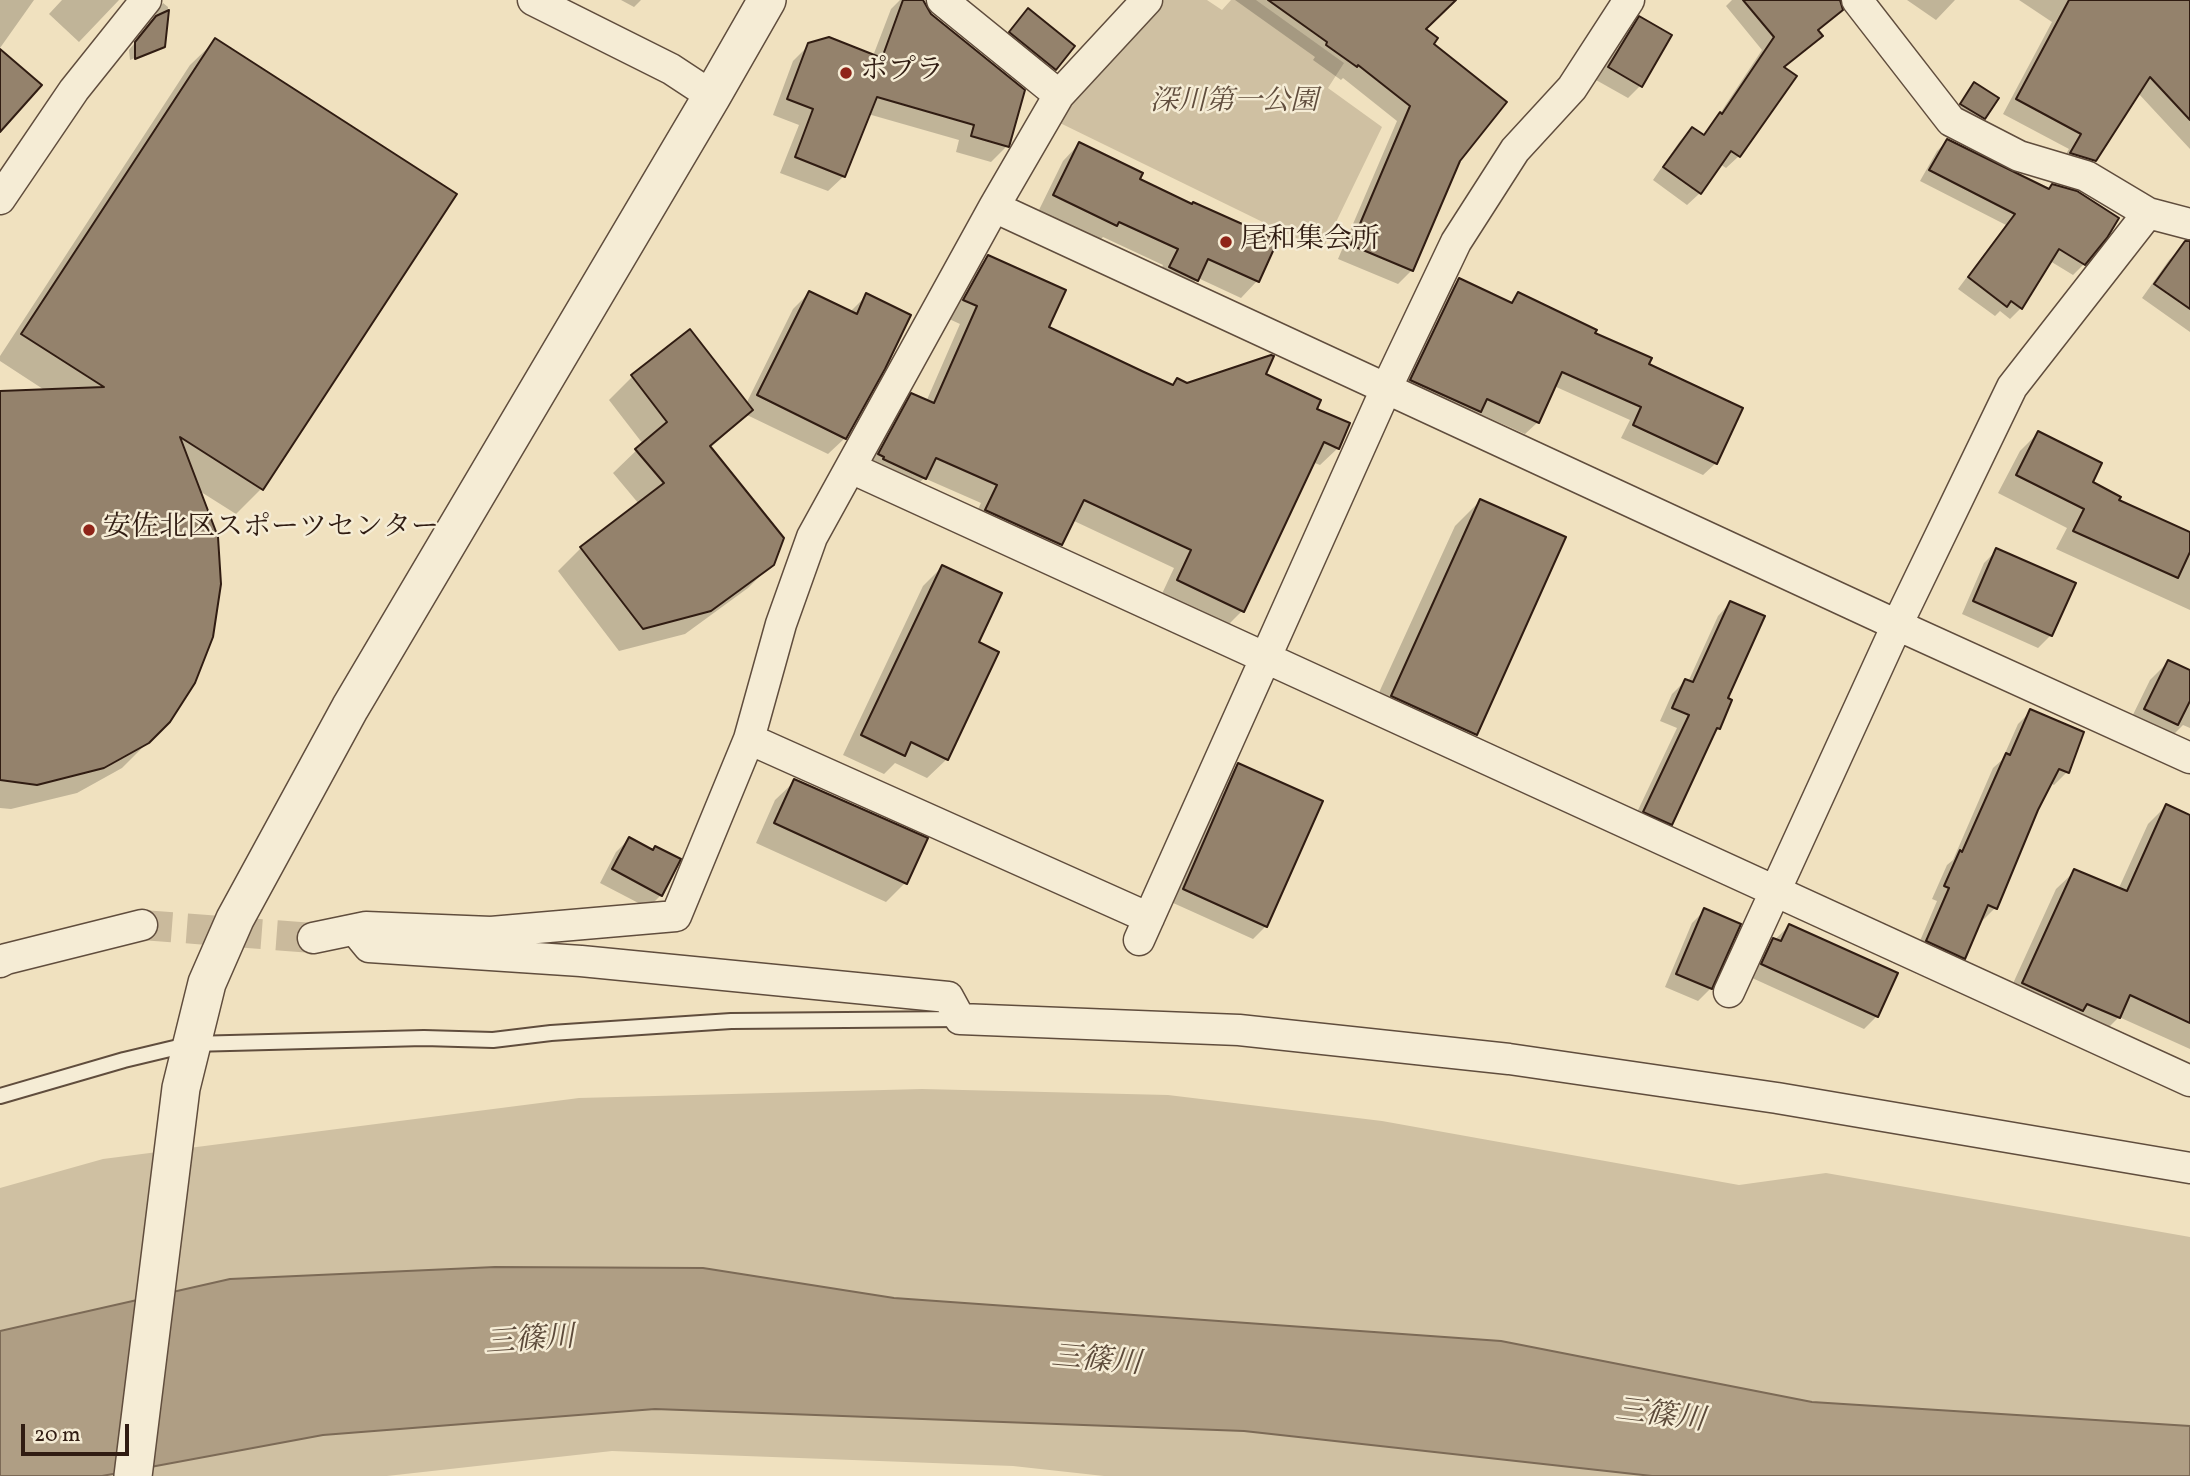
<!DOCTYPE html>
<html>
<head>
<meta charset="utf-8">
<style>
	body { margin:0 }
	#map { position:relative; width:2190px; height:1476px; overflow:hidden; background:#f0e1bf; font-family:Vollkorn,serif }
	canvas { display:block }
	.scale { position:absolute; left:21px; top:1424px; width:108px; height:32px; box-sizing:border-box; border:4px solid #301c12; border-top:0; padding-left:9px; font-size:21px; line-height:24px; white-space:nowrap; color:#301c12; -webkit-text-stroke:5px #f5ecd5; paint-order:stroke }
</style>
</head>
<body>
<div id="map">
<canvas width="2190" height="1476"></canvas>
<div class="scale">20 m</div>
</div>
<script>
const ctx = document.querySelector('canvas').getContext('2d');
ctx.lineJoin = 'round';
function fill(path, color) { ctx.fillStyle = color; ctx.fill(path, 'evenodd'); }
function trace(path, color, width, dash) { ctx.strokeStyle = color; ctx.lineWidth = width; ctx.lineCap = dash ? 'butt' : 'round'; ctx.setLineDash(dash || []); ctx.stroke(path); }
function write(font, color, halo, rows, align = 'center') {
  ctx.font = font + ' Vollkorn,"Noto Serif JP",serif'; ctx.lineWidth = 5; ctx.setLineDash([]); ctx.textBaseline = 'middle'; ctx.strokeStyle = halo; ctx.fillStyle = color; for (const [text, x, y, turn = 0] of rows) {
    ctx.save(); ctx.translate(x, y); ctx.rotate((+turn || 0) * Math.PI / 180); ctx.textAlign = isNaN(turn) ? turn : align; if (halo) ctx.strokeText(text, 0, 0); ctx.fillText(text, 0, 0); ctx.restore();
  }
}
fill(new Path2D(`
	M1164,0H1207L1222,10L1231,0H1256L1344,63L1328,88L1382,127L1322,251L1060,123L1074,98Z
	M922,1089L1168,1095L1382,1121L1739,1185L1826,1173L2190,1237V1426L1812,1402L1501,1341L894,1298L703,1268L495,1267L230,1279L0,1331V1188L103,1159L579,1098Z
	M655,1409L1244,1431L1652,1476H1104L1013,1466L612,1451L387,1476H102L323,1435Z`), '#cfc0a2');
const water = new Path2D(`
	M495,1267L703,1268L894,1298L1501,1341L1812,1402L2190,1426V1476H1652L1244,1431L655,1409L323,1435L102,1476H0V1331L230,1279Z`);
fill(water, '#af9e84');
trace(water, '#7c6a56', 2);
fill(new Path2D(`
	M0,0H34L0,48Z
	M62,0H119L79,42L49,14Z
	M621,0H641L634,7Z
	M900,0H918L1007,146L991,162L956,152L959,140L868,114L844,176L828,191L780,173L799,125L773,115L793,61L809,45L873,56L891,9Z
	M1235,0H1368L1431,44L1458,160L1412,270L1398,284L1338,259L1397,121L1343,78L1341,80L1313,60L1315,57Z
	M1732,0H1828L1816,31L1820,36L1783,69L1739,156L1726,168L1720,164L1700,193L1687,205L1653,180L1680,141L1692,129L1702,136L1717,118L1762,50L1726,6Z
	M1907,0H1955L1936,20Z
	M2019,0H2146L2190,27V149L2138,93L2094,160L2080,175L2058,167L2069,149L2003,114L2052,22Z
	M163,3L168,7L164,46L160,49V47L130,60L129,50L154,19L158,9Z
	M1028,10L1055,69L1042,82L997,46Z
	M1640,19L1641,85L1628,98L1596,80L1627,32Z
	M216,40L454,195L261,489L236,514L198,490L148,742L122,768L77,793L11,809L0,808V393L46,391L0,361V356L190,65Z
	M1974,84L1984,118L1978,124L1955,110Z
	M1947,141L2084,264L2073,275L2050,261L2021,308L2010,319L2000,311L1995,316L1958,289L2006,225L1920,181L1937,151Z
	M1079,144L1138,179L1192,206L1275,241L1257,281L1241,298L1198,278L1181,296L1154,284L1163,265L1103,237L1099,241L1038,212L1063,161Z
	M2183,246L2190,251V332L2142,298L2169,260Z
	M988,257L1047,328L1171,386L1177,380L1187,385L1263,375L1315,410L1338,448L1320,465L1312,462L1243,610L1225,628L1160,598L1174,568L1072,520L1061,544L1043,562L969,528L981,503L924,478L907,496L861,472L894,413L912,395L926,402L960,324L947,318L970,275Z
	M1459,280L1509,304L1518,295L1593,333L1647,365L1716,463L1703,475L1621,438L1630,420L1554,386L1538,422L1525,434L1478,413L1467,423L1399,392L1447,292Z
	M809,293L850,312L867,295L845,438L828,454L747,415L710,448L772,564L748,588L685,634L619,651L558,571L581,548L639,504L613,473L643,444L609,400L632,377L690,331L746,404L793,309Z
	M2038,433L2090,483L2116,501L2190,534V610L2056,549L2067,528L1998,493L2020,451Z
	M1480,501L1475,734L1450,760L1366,721L1455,526Z
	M1997,550L2051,635L2038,648L1962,614L1984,563Z
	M942,567L976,643L947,759L927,778L895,763L884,774L843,755L923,586Z
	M1730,603L1726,699L1718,728L1712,734L1670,824L1657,837L1631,825L1677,728L1660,721L1672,694L1685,681L1688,682L1718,616Z
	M2168,662L2190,672V728L2183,725L2174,734L2169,732L2158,742L2127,727L2150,680Z
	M2031,711L2067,772L2054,785L2050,783L1995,908L1982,921L1980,920L1964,958L1951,971L1914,955L1937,901L1932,899L1947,865L1953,860L1993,768L2002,760L2018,724Z
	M1238,765L1266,926L1253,939L1171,902L1226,778Z
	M795,781L905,883L886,902L756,843L775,800Z
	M2166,806L2190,816V1049L2119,1017L2100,1036L2005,1001L2056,889L2075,871L2118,890L2148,824Z
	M629,839L661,895L648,908L600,883L616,852Z
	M1705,910L1711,988L1698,1001L1665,987L1692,923Z
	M1789,926L1877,1016L1864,1029L1750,977L1761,953Z`), '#0003');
const building = new Path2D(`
	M903,0H923L931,14L1025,90L1009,147L971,136L974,125L877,97L845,177L795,157L813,109L787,99L808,43L829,37L882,58Z
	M1268,0H1456L1426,29L1438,38L1434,44L1507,102L1460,161L1413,271L1351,245L1410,106L1358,65L1357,67L1326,45L1327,42Z
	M1743,0H1840L1843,10L1818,30L1823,36L1784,67L1797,76L1740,157L1731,151L1701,194L1663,167L1692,127L1704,135L1720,112L1722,114L1774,37Z
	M2069,0H2190V120L2150,77L2096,161L2070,153L2081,134L2016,99Z
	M1028,8L1075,46L1056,70L1009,32Z
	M169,10L165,47L135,59V42L156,16Z
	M1639,16L1672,35L1642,87L1608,67Z
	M215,38L457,194L263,490L180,437L218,537L221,584L213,637L195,683L170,722L149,743L104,768L37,785L0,780V391L104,387L21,334Z
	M0,49L42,85L0,132Z
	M1974,82L1999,98L1985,119L1960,104Z
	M1947,139L2049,189L2052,184L2077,191L2119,218L2107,238L2085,265L2059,249L2022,309L2011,301L2007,307L1968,277L2015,214L1929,170Z
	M1079,142L1143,173L1140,179L1192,204L1193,202L1278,240L1259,282L1208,259L1198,281L1169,267L1178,249L1119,222L1117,226L1053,195Z
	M2185,241H2190V309L2154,284Z
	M988,255L1066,290L1049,327L1144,372L1173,385L1177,378L1187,383L1271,355L1274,356L1266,374L1321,400L1317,409L1350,423L1339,449L1324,442L1244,612L1177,580L1191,550L1084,500L1062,545L985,510L997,485L936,458L926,479L883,459L884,457L878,454L911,393L934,403L977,306L963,300Z
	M1459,278L1512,303L1518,292L1597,330L1595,333L1652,358L1649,364L1743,408L1717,464L1633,425L1641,407L1562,372L1539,423L1487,399L1481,412L1410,380Z
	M809,291L857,314L866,293L911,315L885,369L846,439L757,395Z
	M690,329L753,410L710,446L784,538L774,565L711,611L643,629L580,547L664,483L635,449L667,422L631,375Z
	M2038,431L2102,463L2093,482L2121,497L2119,500L2190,532V552L2178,578L2073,531L2084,509L2016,475Z
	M1480,499L1566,537L1477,735L1391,696Z
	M1996,548L2076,583L2052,636L1973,601Z
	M942,565L1002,593L979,642L999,652L948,760L911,742L905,756L861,735Z
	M1730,601L1765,616L1728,698L1732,700L1720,729L1717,728L1672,825L1643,812L1689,715L1672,708L1685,679L1693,682Z
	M2168,660L2190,670V701L2178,725L2144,709Z
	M2030,709L2084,732L2069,773L2059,769L2038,810L1997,909L1988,905L1965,959L1926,941L1949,888L1944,886L1960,850L1962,852L2006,753L2010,755Z
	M1238,763L1323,801L1267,927L1183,889Z
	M794,779L928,838L907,884L774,823Z
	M2166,804L2190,815V1023L2130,995L2120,1018L2087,1004L2083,1011L2022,983L2074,869L2127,891Z
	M629,837L653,850L655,846L681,859L662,896L612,869Z
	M1704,908L1741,924L1712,989L1676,974Z
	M1789,924L1898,973L1878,1017L1761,964L1773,938L1781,941Z`);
fill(building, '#94826c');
trace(building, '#301c12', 2);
trace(new Path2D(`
	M142,925L313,938`), '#caba9c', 30, [30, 15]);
const service = new Path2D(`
	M0,1096L124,1060L191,1044L424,1038L493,1040L551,1033L731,1021L960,1019`);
const minor = new Path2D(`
	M533,0L671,69L712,96
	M942,0L1059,95
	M1857,0L1951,121L2019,156L2086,176L2148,213L2190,224
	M0,199L74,90L146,0
	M994,207L1897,625L2190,758
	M851,468C1298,671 1743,878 2190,1081
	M749,739L1149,918
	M355,930L369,947L581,961L948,997L960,1019L1239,1030L1509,1059L1777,1098L2190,1168
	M313,938L366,927L491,932L676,916L749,739L781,624L812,537L994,207L1059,95L1147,0
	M1139,940L1386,389L1456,242L1515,150L1572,88L1629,0
	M0,962L6,959L142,925
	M1729,992L1897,625L2012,387L2148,213`);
const tertiary = new Path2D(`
	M133,1476L181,1088L207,983L235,919L350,708L712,96L767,0`);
trace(service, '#604d3d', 18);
trace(minor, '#604d3d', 33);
trace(tertiary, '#604d3d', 40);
trace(service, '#f5ecd5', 14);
trace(minor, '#f5ecd5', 30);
trace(tertiary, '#f5ecd5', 37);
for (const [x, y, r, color] of [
	[846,73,7,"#8f2418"],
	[1226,242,7,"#8f2418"],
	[89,530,7,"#8f2418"]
]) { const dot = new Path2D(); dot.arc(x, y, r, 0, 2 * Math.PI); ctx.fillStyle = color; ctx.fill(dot); trace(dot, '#f5ecd5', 2.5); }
write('28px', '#301c12', '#f5ecd5', [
	["ポプラ",860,73],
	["尾和集会所",1240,242],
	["安佐北区スポーツセンター",103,530]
], 'left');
write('italic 28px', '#604d3d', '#f5ecd5', [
	["深川第一公園",1234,104]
]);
write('italic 30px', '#5c4a3a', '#f5ecd5', [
	["三篠川",530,1343,-4],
	["三篠川",1096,1363,5],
	["三篠川",1660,1418,7]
]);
</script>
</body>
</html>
